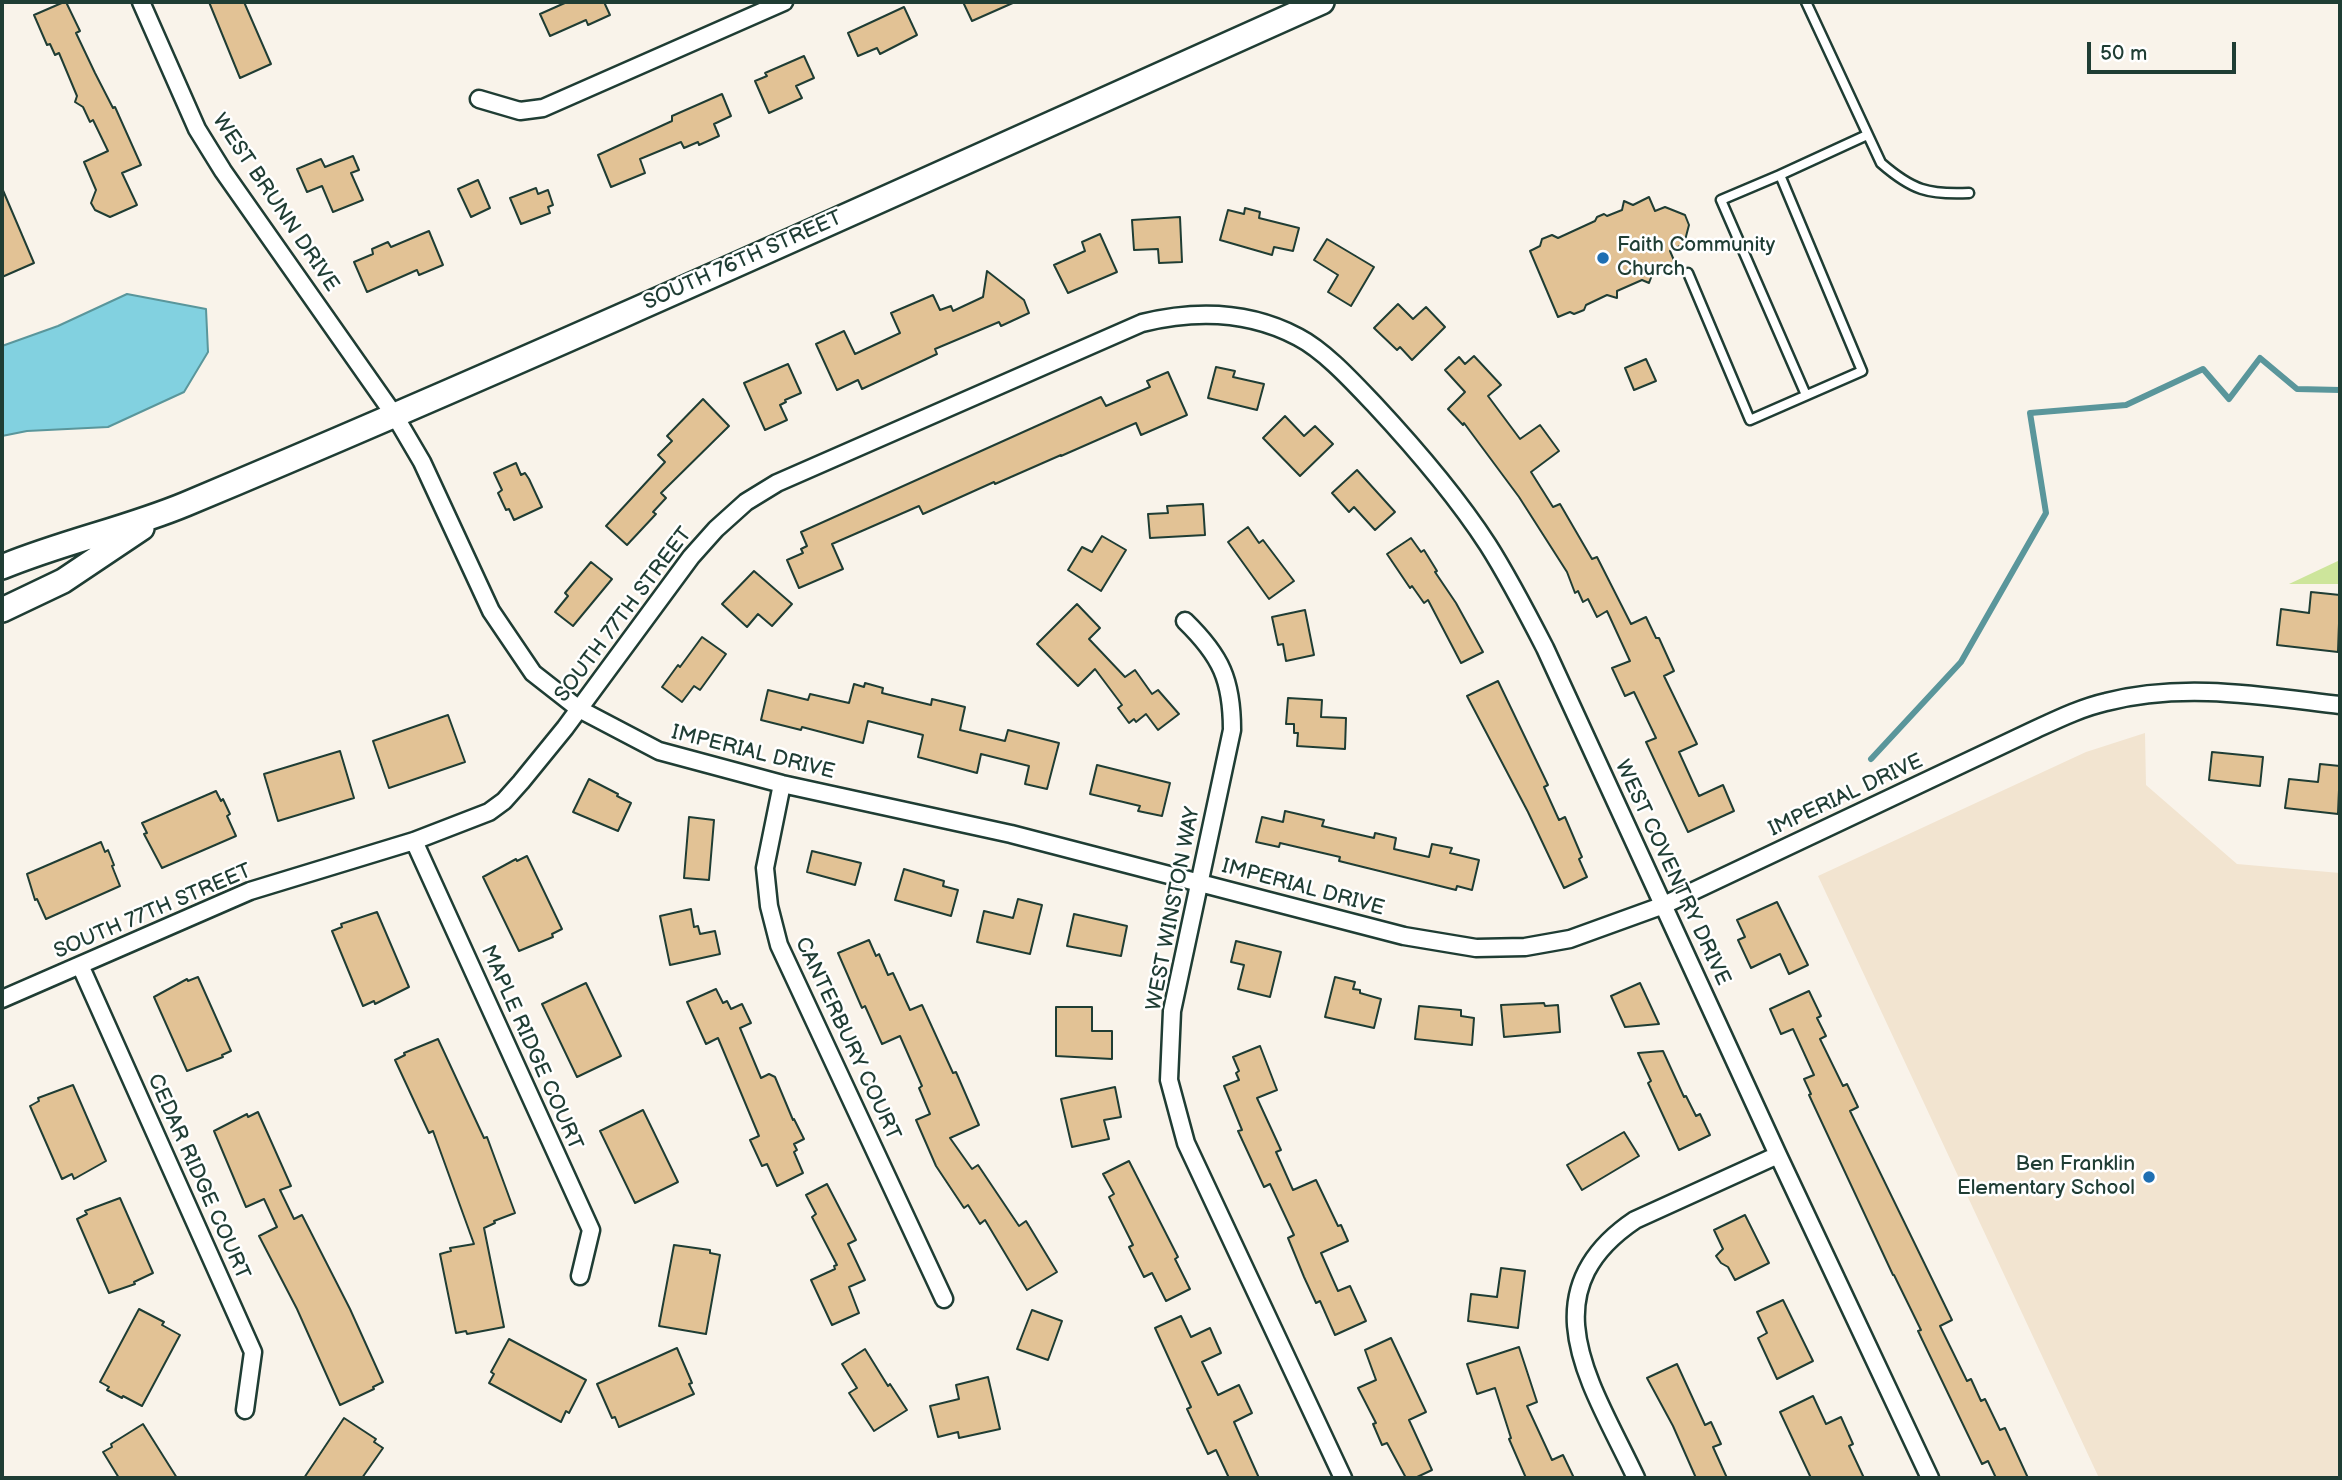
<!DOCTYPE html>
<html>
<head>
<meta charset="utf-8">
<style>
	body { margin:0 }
	#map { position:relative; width:2342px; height:1480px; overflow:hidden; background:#f9f3ea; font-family:"Balsamiq Sans",sans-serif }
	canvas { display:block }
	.frame { position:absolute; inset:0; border:4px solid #1f3d34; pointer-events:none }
	.scale { position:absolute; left:2087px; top:42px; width:149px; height:32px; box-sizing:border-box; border:4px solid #1f3d34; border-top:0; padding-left:9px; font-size:21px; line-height:24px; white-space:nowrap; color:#1f3d34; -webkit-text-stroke:5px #fff; paint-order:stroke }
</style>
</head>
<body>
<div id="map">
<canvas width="2342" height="1480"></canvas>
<div class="frame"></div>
<div class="scale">50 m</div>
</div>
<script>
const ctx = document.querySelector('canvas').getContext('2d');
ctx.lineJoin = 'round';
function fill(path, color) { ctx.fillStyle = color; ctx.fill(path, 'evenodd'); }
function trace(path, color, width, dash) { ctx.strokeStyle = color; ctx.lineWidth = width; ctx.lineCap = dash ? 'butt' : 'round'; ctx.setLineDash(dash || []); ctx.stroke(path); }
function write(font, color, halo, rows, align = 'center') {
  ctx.font = font + ' "Balsamiq Sans",sans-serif'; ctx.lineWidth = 5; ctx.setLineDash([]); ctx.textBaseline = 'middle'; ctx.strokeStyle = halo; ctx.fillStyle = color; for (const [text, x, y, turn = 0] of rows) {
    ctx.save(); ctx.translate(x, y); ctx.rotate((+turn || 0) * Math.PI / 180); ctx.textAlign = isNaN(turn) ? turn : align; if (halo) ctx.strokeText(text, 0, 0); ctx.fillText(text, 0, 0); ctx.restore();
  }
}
fill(new Path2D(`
	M2145,733L2146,785L2237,864L2340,873V1478H2099L1818,876L2086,752Z`), '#f2e4d0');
fill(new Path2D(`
	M2340,560V584H2289Z`), '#cde59b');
const water = new Path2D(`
	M127,294L206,309L208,352L184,392L108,427L27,431L2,436V346L58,326Z`);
fill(water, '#82d1e0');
trace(water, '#5a969b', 2);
trace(new Path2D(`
	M1871,759L1961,662L2046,513L2030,413L2126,405L2203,369L2229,399L2260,358L2297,389L2340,390`), '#5a969b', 6);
const building = new Path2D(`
	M64,2H66L80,31L76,33L95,73L113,108L115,107L141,165L122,173L137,205L110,217L95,210L91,203L96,190L84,162L108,151L93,120L90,122L83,107L75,102L77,96L59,53L55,55L50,44L47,45L34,15Z
	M209,2H244L271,64L240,78Z
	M567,2H604L610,15L588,25L586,20L550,36L540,14Z
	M963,2H1015L972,21Z
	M904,7L917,35L880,54L877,48L858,56L848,33Z
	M804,56L814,78L796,86L802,98L769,113L755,81L767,76L765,73Z
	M722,94L731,116L714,124L719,136L699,145L698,142L684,148L681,142L640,159L645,173L611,187L598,155L672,121V116Z
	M353,156L359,170L351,173L363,200L333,212L322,186L307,192L297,169L321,159L325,167Z
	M478,180L490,208L471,217L458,189Z
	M2,188L34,263L2,277Z
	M536,188L538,194L548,190L553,205L548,207L550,213L521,224L510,198Z
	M1649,197L1655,211L1665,207L1685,215L1689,225L1684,244L1670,251L1676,265L1652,275L1649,283L1642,280L1617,291V298L1607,295L1586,305L1584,310L1574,314L1570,312L1558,317L1530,251L1540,246L1542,239L1552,235L1558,238L1595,221L1597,217L1604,214L1607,216L1622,210L1624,201L1633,205Z
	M1245,208L1260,212L1259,218L1299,228L1293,251L1274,247L1272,255L1220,240L1228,210L1244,214Z
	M1180,217L1182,262L1159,263L1158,249L1134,250L1132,220Z
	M429,231L443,265L419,275L417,270L367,292L354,262L373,254L372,249L388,242L391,247Z
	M1100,234L1117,272L1068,293L1054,265L1085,251L1082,242Z
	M1327,239L1374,267L1351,306L1328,292L1338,275L1314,260Z
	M987,271L1024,300L1029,313L1001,326L999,322L935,349L937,354L862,389L858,380L837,390L816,344L844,331L855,354L900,333L891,313L933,295L940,310L951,306L953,311L983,297Z
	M1398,304L1413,319L1426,307L1445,327L1412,360L1400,347L1397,350L1374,328Z
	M1474,356L1501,385L1488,396L1520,439L1540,425L1559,451L1531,472L1553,507L1560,504L1592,559L1597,557L1631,624L1646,617L1656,638H1659L1674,671L1664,676L1697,744L1679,752L1699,796L1723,785L1734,811L1688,832L1646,742L1656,738L1634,692L1625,696L1612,668L1630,661L1607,611L1597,617L1588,599L1583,602L1578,591L1575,593L1567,572L1519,497L1464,423L1463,425L1448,409L1465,392L1445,370L1459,357L1465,364Z
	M1646,359L1656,381L1634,390L1625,368Z
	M788,364L801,393L785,400L786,402L780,405L787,420L765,430L744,383Z
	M1216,367L1235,371L1233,377L1264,384L1257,410L1208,398Z
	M1168,372L1187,415L1141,435L1136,423L1061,456V455L995,484L994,482L923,514L919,506L832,544L843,569L799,588L787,560L803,553L801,549L807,546L801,532L1101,397L1106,406L1150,387L1147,381Z
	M703,399L729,426L661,493L666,498L653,512L656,514L627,545L606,526L665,462L658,455L672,441L667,436Z
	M1285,416L1304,436L1315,426L1333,444L1300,476L1263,438Z
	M516,463L521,475L525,473L529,479L542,507L514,520L509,509L506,510L498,493L502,490L494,473Z
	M1357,470L1395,512L1375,530L1354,507L1349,512L1332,493Z
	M1203,504L1205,535L1150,538L1148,514L1168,513L1167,506Z
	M1248,527L1259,543L1263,540L1294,581L1269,599L1228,542Z
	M1102,536L1126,550L1101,591L1068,570L1082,547L1092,552Z
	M1411,538L1421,552L1424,550L1437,571L1435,572L1456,603L1483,652L1461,663L1428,600L1424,603L1412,586L1410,588L1387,554Z
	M591,562L612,579L573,626L555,612L568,596L565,593Z
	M754,571L792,604L772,626L758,614L747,627L722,604Z
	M2311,592L2340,595L2338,652L2277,645L2281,609L2309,613Z
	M1077,604L1100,628L1089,639L1125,677L1135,670L1152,694L1158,690L1179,714L1158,730L1146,714L1136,722L1134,719L1129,723L1118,708L1122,705L1095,669L1078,686L1037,644Z
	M1305,610L1314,655L1286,661L1283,644L1278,645L1272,617Z
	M702,637L726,654L700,690L694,686L682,702L662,687L678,665L680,667Z
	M1498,681L1548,785L1544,787L1559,820L1565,817L1582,857L1579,859L1587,877L1564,888L1528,812L1467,696Z
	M865,683L883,688L882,693L931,705L932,699L965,707L960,730L1005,741L1008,730L1059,743L1047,789L1025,784L1029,766L981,754L977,773L918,757L923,735L868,721L863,743L802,727L801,730L761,720L768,690L808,700L810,694L849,703L854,684L864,687Z
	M1288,698L1322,700L1321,717L1346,718L1345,749L1297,746L1298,733H1294V724H1286Z
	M448,715L465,762L389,788L373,741Z
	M340,751L354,798L278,821L264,774Z
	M2212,752L2263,757L2260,786L2209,780Z
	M2320,764L2340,766L2338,814L2285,808L2289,779L2318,782Z
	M1097,765L1170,783L1162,816L1138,811L1140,806L1090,794Z
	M589,779L618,794L617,796L631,803L618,831L573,812Z
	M216,791L221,801L223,799L230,814L227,816L236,836L162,868L144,834L147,833L142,823Z
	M1285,811L1324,820L1322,826L1374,838L1375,833L1396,838L1394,849L1429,857L1432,844L1452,848L1450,853L1479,860L1472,890L1457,886L1456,890L1339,861L1340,857L1280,843L1279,847L1256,842L1262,817L1283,822Z
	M689,817L714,820L709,880L684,878Z
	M101,842L105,852L108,850L114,865L112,866L120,886L46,919L37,899L35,900L27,874Z
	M812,851L861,863L855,885L807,872Z
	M527,856L562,929L552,934L553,937L519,951L483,877L516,859L517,861Z
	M904,869L944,881L943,886L958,890L951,916L895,900Z
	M1018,899L1042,905L1030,954L977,942L984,911L1013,918Z
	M1777,902L1808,965L1789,974L1780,954L1751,968L1738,940L1745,937L1737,920Z
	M691,909L694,927L698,926L700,934L715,931L720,954L670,965L660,916Z
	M377,912L409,987L375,1004L374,1001L363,1006L332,931L342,927L341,924Z
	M1074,914L1127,926L1121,956L1067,946Z
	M869,940L876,956L879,954L888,975L893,973L910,1010L922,1005L953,1073L956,1072L979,1125L950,1138L972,1169L978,1165L1019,1226L1026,1221L1057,1272L1027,1290L985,1220L980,1224L968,1205L964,1208L936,1166L916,1120L930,1114L919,1088L922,1086L900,1036L882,1044L865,1006L862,1008L838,953Z
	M1236,941L1281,952L1270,997L1238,989L1244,965L1231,962Z
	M198,977L231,1051L222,1055L223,1057L187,1071L154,997L187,979L188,981Z
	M1335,977L1355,982L1353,989L1360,990V993L1381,999L1374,1028L1325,1017Z
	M586,983L621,1056L577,1077L542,1004Z
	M1640,983L1659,1024L1625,1027L1611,996Z
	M716,989L723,1003L727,1001L731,1009L742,1004L751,1023L740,1028L761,1078L769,1074L775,1077L793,1120L794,1119L804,1139L794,1144L797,1150L794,1152L803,1173L777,1186L767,1164L762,1166L750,1140L759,1136L718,1038L706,1044L687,1002Z
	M1809,991L1821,1016L1817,1018L1826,1036L1820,1039L1843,1086L1847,1084L1858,1107L1850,1111L1952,1320L1940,1326L1967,1381L1971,1379L1981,1401L1985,1399L2000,1430L2005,1428L2028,1478H1996L1988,1461L1982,1464L1918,1331L1921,1330L1894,1275H1893L1809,1095L1811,1094L1804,1079L1814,1075L1793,1029L1781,1034L1770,1009Z
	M1544,1003L1545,1006L1558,1005L1560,1032L1504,1037L1501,1005Z
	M1419,1006L1461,1010V1016L1474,1018L1472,1045L1415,1039Z
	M1056,1007H1092V1031H1112V1059L1056,1056Z
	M438,1039L484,1138L487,1137L515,1213L494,1221L495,1223L484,1228L504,1327L467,1334L466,1331L456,1333L440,1254L451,1251L450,1248L474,1244L433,1131L429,1133L395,1060L405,1055L404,1053Z
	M1260,1046L1277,1090L1257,1098L1281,1150L1276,1152L1293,1190L1316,1180L1338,1226L1341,1225L1348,1241L1321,1253L1338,1291L1350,1286L1366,1321L1335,1335L1320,1301L1316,1303L1304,1277L1288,1238L1294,1235L1270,1184L1264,1187L1238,1131L1242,1130L1224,1086L1239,1080L1236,1073L1239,1071L1233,1057Z
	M1663,1051L1684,1097L1686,1096L1696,1116L1700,1114L1710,1135L1679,1150L1648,1083L1651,1081L1638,1053Z
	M73,1085L106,1161L74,1179L72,1174L62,1179L30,1106L39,1101L38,1098Z
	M1115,1087L1121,1117L1104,1120L1109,1139L1072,1147L1061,1099Z
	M643,1110L678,1182L635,1203L600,1131Z
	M258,1112L291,1186L280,1190L294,1219L302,1215L350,1309L383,1382L373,1387L374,1389L340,1405L297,1309L259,1236L277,1227L264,1199L246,1207L214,1131L247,1114L248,1117Z
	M1624,1132L1639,1156L1582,1190L1567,1165Z
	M1129,1161L1178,1257L1175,1259L1190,1289L1166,1301L1152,1273L1144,1277L1129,1247L1133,1245L1109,1197L1114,1194L1103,1174Z
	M827,1184L856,1240L848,1244L865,1280L849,1287L859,1313L832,1325L811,1280L835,1269L834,1266L837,1265L812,1217L816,1214L806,1195Z
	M120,1198L153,1273L134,1282L135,1284L109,1293L77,1219L87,1214L85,1211Z
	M1745,1215L1769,1263L1735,1280L1728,1267L1721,1263L1716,1256L1723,1249L1714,1230Z
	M674,1245L710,1250V1253L720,1255L706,1334L659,1326Z
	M1501,1268L1525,1271L1518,1328L1468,1321L1471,1294L1497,1297Z
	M1783,1300L1813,1361L1777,1379L1758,1338L1767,1333L1757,1312Z
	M139,1309L164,1322L162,1325L180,1335L142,1406L123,1396L122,1398L107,1390L109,1387L100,1382Z
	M1032,1310L1062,1321L1048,1360L1017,1349Z
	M1181,1316L1191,1337L1210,1328L1221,1353L1202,1362L1218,1395L1239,1385L1252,1413L1234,1422L1259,1478H1229L1216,1450L1208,1454L1187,1409L1191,1407L1155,1328Z
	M1391,1338L1426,1412L1409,1420L1432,1470L1415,1478H1406L1387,1443L1382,1445L1373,1424L1376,1423L1358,1388L1376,1380L1365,1350Z
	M509,1339L586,1380L569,1413L566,1411L561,1422L489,1383L494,1374L491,1372Z
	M1519,1347L1537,1402L1527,1406L1552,1460L1563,1455L1574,1478H1526L1509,1439L1511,1438L1495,1388L1477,1394L1467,1364Z
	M677,1348L692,1383L689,1384L694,1394L619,1427L615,1417L612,1418L597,1384Z
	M865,1349L888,1386L890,1384L907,1410L874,1431L849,1393L857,1388L842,1364Z
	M1677,1364L1705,1425L1711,1422L1721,1444L1713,1447L1727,1478H1696L1673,1426L1647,1378Z
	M988,1377L1000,1429L959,1438L958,1432L938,1437L930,1406L959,1399L956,1385Z
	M1813,1396L1826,1424L1841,1417L1853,1444L1849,1446L1864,1478H1811L1780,1412Z
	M344,1418L376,1439L374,1442L383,1448L362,1478H304Z
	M143,1424L177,1478H119L103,1452L112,1447L111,1444Z`);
fill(building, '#e2c295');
trace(building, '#1f3d34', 2);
const lane = new Path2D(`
	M1806,2L1881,163C1912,190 1928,195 1969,193
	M1780,175L1721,200L1806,395
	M1688,273L1750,420L1862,371L1780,175L1867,135`);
const street = new Path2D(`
	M141,2L197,129L223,171L395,416L422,462L491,611L533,673L579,709L659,751L782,784L1011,834L1404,936L1476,948L1525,947L1570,939L1664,905L2032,731C2056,720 2080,708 2106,702C2184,682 2262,696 2340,705
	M479,99L520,111L543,108L784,2
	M1185,621C1221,656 1232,680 1232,730L1172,1011L1169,1080L1186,1143L1343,1478
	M782,784L765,868L769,906L779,945L944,1299
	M414,841L591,1230L580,1276
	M80,965L253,1352L245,1410
	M2,999L250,891L414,841L489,812L504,801L521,782L565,728L691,557L716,529L746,502L777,483L1142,323C1195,310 1249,311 1298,337C1325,351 1353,382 1374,404C1415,448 1455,494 1488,545C1509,578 1527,613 1545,648L1778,1155L1930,1478
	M1636,1478C1594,1388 1525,1294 1635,1220L1778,1155`);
const secondary = new Path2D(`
	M2,567C62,542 126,529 186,504C568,344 944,171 1322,2
	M2,610L63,581L142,528`);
trace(lane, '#1f3d34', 13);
trace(street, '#1f3d34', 21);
trace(secondary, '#1f3d34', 28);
trace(lane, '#fff', 8);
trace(street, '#fff', 16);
trace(secondary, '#fff', 23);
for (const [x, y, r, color] of [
	[1603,258,7,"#1f6fb2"],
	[2149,1177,7,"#1f6fb2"]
]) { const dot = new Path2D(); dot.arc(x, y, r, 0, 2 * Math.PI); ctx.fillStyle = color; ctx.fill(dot); trace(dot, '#fff', 2.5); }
write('21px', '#1f3d34', '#fff', [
	["WEST BRUNN DRIVE",275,203,56],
	["SOUTH 76TH STREET",743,261,-24],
	["SOUTH 77TH STREET",624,615,-53],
	["IMPERIAL DRIVE",753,753,14],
	["IMPERIAL DRIVE",1846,796,-25],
	["WEST COVENTRY DRIVE",1672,873,65],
	["IMPERIAL DRIVE",1303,888,15],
	["WEST WINSTON WAY",1174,909,-79],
	["SOUTH 77TH STREET",153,912,-23],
	["CANTERBURY COURT",847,1039,65],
	["MAPLE RIDGE COURT",531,1048,66],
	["CEDAR RIDGE COURT",198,1177,66]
]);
write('21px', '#1f3d34', '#fff', [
	["Faith Community",1617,246],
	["Church",1617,270],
	["Ben Franklin",2135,1165,"right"],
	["Elementary School",2135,1189,"right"]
], 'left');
</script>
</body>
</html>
